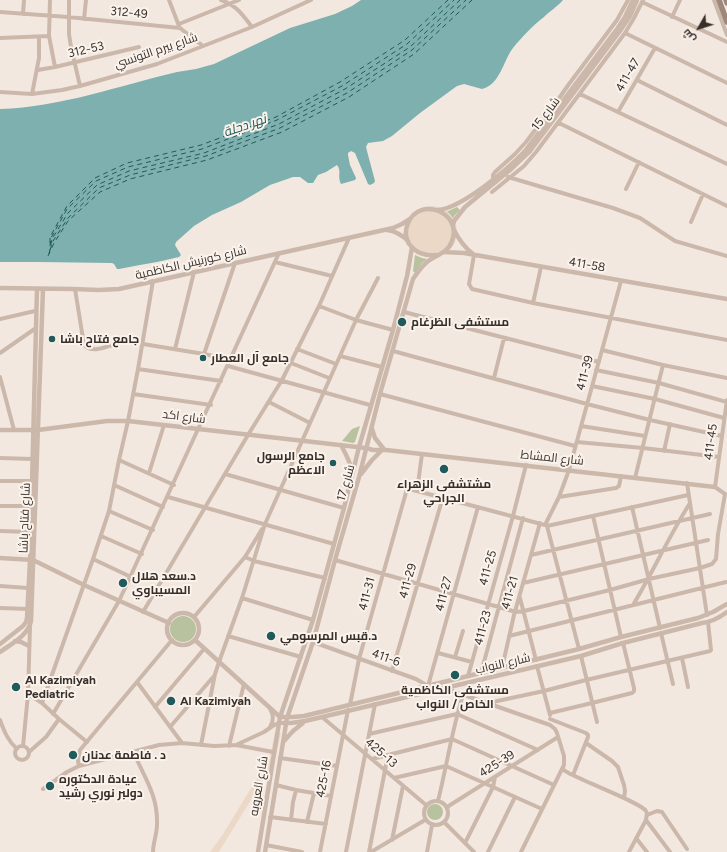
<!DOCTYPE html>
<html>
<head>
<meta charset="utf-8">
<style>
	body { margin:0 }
	#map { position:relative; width:727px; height:852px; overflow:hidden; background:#f3e8e0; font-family:Figtree,Cairo,sans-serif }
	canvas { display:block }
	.north { position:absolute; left:679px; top:8px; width:40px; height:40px; -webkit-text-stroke:3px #faf3ec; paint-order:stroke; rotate:231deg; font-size:11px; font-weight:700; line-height:16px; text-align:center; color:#392e2a }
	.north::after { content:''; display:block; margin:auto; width:14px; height:18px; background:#392e2a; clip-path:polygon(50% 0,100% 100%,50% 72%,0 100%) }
</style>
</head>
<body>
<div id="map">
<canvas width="727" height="852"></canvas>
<div class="north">ش</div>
</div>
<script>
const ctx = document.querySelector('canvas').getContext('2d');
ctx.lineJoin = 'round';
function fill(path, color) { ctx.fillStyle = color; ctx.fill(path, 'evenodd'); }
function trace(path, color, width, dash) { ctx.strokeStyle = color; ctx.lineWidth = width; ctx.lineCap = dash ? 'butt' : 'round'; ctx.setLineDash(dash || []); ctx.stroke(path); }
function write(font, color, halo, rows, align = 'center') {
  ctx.font = font + ' Figtree,Cairo,sans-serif'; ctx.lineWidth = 4; ctx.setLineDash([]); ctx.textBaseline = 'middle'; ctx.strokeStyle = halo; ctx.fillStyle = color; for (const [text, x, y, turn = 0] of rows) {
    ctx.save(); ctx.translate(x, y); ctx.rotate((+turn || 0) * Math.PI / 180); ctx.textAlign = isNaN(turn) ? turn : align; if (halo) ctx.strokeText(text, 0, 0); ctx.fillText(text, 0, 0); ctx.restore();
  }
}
fill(new Path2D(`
	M457,207L460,210L454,216L453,219L446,212Z
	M415,255L422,258L427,259L422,263L415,273L413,271Z
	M360,426L355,442L353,443L342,441L352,429Z
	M170 629a13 13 0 1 1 26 0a13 13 0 1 1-26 0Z
	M427 812a8 8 0 1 1 16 0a8 8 0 1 1-16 0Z`), '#b9c29f');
fill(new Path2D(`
	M405 232a26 26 0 1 1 52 0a26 26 0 1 1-52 0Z
	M275,732L281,733L276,755L267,774L220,850L219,852H210L223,834L270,757Z`), '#ebd8c7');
fill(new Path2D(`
	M361,0H563C557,7 550,11 544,17C533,25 522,37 513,48C503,61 500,85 482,89L464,84L457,86L420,113L392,136L383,141L368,143L366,147L367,151L375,181L374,183L370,185L368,184L355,153L351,151L348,153V155L350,165L356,178L355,180L341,184C337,176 342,171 337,165L326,172L318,175L313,183H308L300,177H293L270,185L241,202L212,215L194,226L176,242L175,245L181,255L179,257L157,262L140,265L119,269H117L114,264L112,263L38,262H0V109C62,107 117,86 177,72L196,69L214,64L290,28L335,14L352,6Z`), '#7eb0af');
trace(new Path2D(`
	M50,243V237L67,206L95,178L127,163L201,145L276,117L340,82L405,40L448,0
	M50,246L51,238L67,209L96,181L128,167L202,149L277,120L342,86L407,44L454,0
	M50,250L53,241L68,218L99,188L130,175L206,156L280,128L347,93L412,50L466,0
	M49,254L52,239L68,213L97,185L129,171L204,153L279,124L345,89L410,47L460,0
	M48,256L54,243L68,221L100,192L130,179L207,160L282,132L349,97L414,54L472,0`), '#205b5b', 1, [5, 4]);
trace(new Path2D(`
	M50,0L49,36L55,67
	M69,0V34L71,47L80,86
	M169,0L179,26
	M221,0C236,5 242,14 252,27
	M714,0L727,35
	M642,2L727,42
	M0,12L68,17L180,28L203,46
	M23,14L24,0
	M672,17L680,0
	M84,19L86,0
	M179,24L239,0
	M625,33L727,83
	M0,38L49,36
	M38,70L55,67L139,47
	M637,80L727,125
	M0,92L32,94L62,90L80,86L157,64L252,27L311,0
	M32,94L39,58V37
	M580,94L727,164
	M618,112L655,48
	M559,123L727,206
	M508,177L613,208L640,218L675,241L727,256
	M493,179V175L495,172L515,154L526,142L555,104L569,84L617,20L628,0
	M626,189L639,162
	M492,192L524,166L536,152L625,33L634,18L643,0
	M691,222L703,194
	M474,255L469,284L472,289L533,303L727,340
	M275,262L332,276
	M75,289L84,345C92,353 103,348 112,345
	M533,303L541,267
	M319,306L356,320L393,330
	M404,312L599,362
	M0,319L35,311
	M143,344L204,354L231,360
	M175,349L194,272
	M297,349L336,364
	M602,350L663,365L727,378
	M393,351L587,404L650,420L722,436
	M0,353L36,328
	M204,354L235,263
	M340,356L382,367
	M291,363L329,378
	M228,366L370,405
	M138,369L221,381
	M596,370L659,383L727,402
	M0,377L14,430
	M494,378L504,338
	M592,386L655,399L724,418
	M133,394L211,405
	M380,394L575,446
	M269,402L310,423
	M581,426L645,436
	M577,442L643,448L719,457
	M664,451L670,424
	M0,458L32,459
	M119,460L174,485
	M149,473L164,425
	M225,474L344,508
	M635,478L663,365
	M0,481H32
	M687,483L707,615
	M114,485L163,507
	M417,491L422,454
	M168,497L334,544
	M559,497L616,488L619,486L621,476
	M0,506H31
	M632,507L660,628
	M109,511L153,530
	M593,516L621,637
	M545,525L559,497L569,470L621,281
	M547,526L579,649
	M0,531L31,532
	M101,536L142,554
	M531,555L710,514
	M245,557L254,561L325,578
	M93,559L131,577
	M335,560L516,612L524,611L610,590L649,579L700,568L712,564L716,559L718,534L725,494L715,487L727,400
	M523,583L708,540
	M0,586L28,588
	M242,598L313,620
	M520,598L536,660
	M633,605C653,572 669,536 690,503
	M0,608L28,609
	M143,612L248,435L282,380L319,306L349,238
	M194,617L245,557L262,529
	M661,633L673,684
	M228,636L301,657
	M509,636L726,582
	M313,642L416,679L428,686L478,507
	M438,653L472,662
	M581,656L597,722
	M455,657L463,631
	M682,658L688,687
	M537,666L550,715
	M502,668L514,615L540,523
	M392,671L443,497
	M481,673L523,518
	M468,676L513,516L526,465
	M137,682L182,743
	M444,688L550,725L555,729L557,733L564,756V765L521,852
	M28,694L42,703L59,719L87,742
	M42,703L93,559L109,511L119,460L128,421L138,369L153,281
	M488,703L544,691L586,680L710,651L711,650L708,622
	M350,705L359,659L407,489H409L417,491L545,525L547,526L688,495
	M155,707L204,649
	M550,713L592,703L632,693L634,691V688L623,643
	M53,714L119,601L279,253
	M322,717L426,805
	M550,719L586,733L588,735V737L573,775
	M0,720C4,731 8,741 17,749
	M170,727L214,676
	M270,727C273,722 274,715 270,709
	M369,734L457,714L538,750
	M586,743L612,761L618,767L624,785L625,791L624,798
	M201,745L215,674L219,662L242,598L265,524L356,320L378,278
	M236,745L264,732L274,725L280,723
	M23,746L28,694L30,627
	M229,746L244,684
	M15 753a7 7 0 1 1 14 0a7 7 0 1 1-14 0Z
	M133,751C144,777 158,795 157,824C157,834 153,843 153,852
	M29,752L46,737L59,719
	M280,758L337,766
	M372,759L452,739L554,785
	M79,766L78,761L80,750L100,726L172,640
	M562,769C566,771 569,774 573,775C585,782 641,803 646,811C648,814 646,817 646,820L629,852
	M394,778L446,766L542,809
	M276,785L296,790L331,796
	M43,789L67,772L79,766L159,745L182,743L214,746L236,745L273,752
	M424 813a12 12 0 1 1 24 0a12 12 0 1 1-24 0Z
	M438,801C447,765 452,729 463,695
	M447,807L558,737
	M647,815L657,811L662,812L687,849
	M270,817L326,824
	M291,820L293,802L296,790
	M646,820L670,852
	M307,822L314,793
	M444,822L474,852
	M636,838L647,852
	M392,840L403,786
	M465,843L493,787L495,777
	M266,845L302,852
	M320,852L348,710
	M346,852L375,704
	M369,852L388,755
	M371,852L425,820
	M427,852L432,825
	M488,852L515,797`), '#cbb8ab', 4);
trace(new Path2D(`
	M438,210C462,208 508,169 525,151L617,29L625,17L633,0
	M453,225L454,221L465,207L510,170L530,151L620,31L630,16L637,0
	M387,230C396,231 402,235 408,241
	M454,230C459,240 464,247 473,254
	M444,252L464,253L727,299
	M0,288L73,289L99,290L119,289L393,228L402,224L410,219
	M372,429L375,438L383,448
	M0,430H38L107,421H128L366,448L373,450H386L715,487
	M341,445C346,454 350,462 352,471
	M361,474L372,460L382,450
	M0,558L33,560L84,585L169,623
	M167 629a16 16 0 1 1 32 0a16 16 0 1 1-32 0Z
	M195,640L280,717H293L304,716L579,649L621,637L698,618L713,612L727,604
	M15,641L21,642L29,646
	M0,644L23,626L26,622L27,618L30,560L37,289
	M0,652C11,644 28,636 31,621L43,289
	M283,723H291L305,721L581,656L623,643L702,623C712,622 719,618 727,612
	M284,741L293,731L303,723
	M258,852L280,717L313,620L344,508L359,447L393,330L407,276L409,265L412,247
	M265,852L287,718L313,642L335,560L359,477L380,394L413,279C417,273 421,267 427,262C436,255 448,253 452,241C463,213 420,195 408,223C400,243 417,257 436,255`), '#cbb8ab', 4.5);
trace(new Path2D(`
	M719,0L727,22
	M726,0L727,3`), '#9f877c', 5.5);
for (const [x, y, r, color] of [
	[402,322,5,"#205b5b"],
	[52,339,4,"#205b5b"],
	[203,358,4,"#205b5b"],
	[333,463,4,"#205b5b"],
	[444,469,5,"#205b5b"],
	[123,583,5,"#205b5b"],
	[271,636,5,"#205b5b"],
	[455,675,5,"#205b5b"],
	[16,687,5,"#205b5b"],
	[171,701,5,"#205b5b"],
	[73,755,5,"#205b5b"],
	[50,786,5,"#205b5b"]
]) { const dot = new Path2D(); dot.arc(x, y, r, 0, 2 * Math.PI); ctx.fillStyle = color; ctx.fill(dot); trace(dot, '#faf3ec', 1.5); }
write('12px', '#392e2a', '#faf3ec', [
	["312-49",129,13,5],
	["312-53",86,50,-13],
	["شارع بيرم التونسي",156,51,-19],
	["411-47",628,75,-60],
	["شارع 15",546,114,-53],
	["شارع كورنيش الكاظمية",191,263,-13],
	["411-58",587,265,10],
	["411-39",585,373,-75],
	["شارع اكد",184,417,7],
	["411-45",711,442,-82],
	["شارع المشاط",552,458,6],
	["شارع 17",346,483,-74],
	["شارع فتاح باشا",25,518,-88],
	["411-25",488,568,-74],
	["411-29",408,581,-74],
	["411-21",510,593,-74],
	["411-31",367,594,-75],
	["411-27",444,594,-75],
	["411-23",483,628,-75],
	["411-6",386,658,20],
	["شارع النواب",503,664,-13],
	["425-13",381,753,41],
	["425-39",497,764,-32],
	["425-16",324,779,-79],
	["شارع العروبه",259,786,-80]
]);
write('bold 12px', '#392e2a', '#faf3ec', [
	["مستشفى الظرغام",411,322],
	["جامع فتاح باشا",60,339],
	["جامع آل العطار",211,358],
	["جامع الرسول",325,456,"right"],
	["الاعظم",325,470,"right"],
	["مشتشفى الزهراء",444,484,"center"],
	["الجراحي",444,498,"center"],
	["د.سعد هلال",132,576],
	["المسيباوي",132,590],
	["د.قبس المرسومي",280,636],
	["Al Kazimiyah",25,680],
	["Pediatric",25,694],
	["مستشفى الكاظمية",455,690,"center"],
	["الخاص / النواب",455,704,"center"],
	["Al Kazimiyah",180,701],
	["د . فاطمة عدنان",82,755],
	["عيادة الدكتوره",59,779],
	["دولبر نوري رشيد",59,793]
], 'left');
write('italic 13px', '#205b5b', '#faf3ec', [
	["نهر دجلة",245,126,-19]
]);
</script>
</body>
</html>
